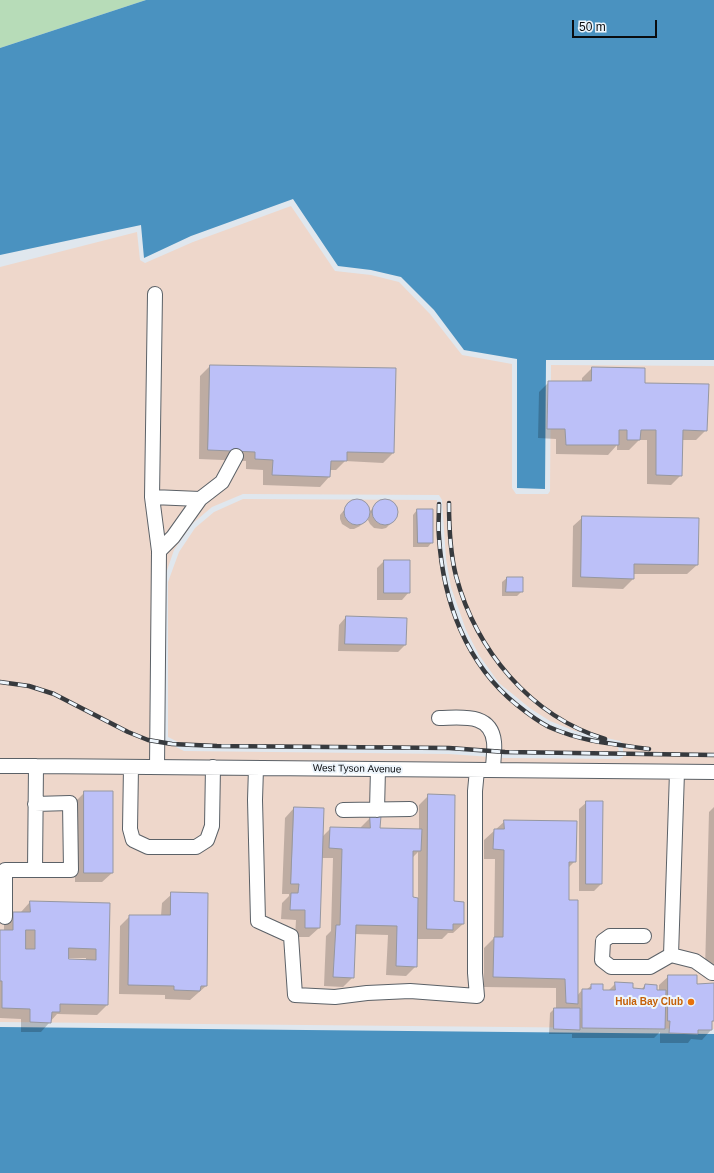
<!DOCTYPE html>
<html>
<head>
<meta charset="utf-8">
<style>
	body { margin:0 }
	#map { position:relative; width:714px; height:1173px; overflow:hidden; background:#e0e7ee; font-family:Arial,sans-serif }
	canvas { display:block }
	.scale { position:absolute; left:572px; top:20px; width:85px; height:18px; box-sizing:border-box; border:2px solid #0a0c0f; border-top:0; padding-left:5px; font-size:12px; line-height:14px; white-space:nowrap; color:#0a0c0f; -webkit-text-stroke:3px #edf5fc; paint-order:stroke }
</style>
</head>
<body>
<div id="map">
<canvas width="714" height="1173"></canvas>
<div class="scale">50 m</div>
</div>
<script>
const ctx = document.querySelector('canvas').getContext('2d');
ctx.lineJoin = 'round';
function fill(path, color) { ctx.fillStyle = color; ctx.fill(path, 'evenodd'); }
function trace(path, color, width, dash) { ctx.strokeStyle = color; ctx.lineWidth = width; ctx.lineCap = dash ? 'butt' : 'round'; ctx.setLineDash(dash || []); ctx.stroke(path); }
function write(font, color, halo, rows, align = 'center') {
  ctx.font = font + ' Arial,sans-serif'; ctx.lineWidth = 4; ctx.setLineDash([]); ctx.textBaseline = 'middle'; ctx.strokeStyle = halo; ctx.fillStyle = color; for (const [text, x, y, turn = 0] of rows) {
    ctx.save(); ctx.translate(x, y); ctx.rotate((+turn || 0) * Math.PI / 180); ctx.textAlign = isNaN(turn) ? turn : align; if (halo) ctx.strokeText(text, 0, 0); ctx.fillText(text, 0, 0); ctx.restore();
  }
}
fill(new Path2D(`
	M291,206L335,271L371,275L399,282L430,314L462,355L512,364V488L516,494H548L550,491L551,365L714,366V1029L0,1022V267L137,232L140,260L145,263L193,242ZM243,494L439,495L442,500L446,559L451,587L466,630L479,655L499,683L531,709L550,721L575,731L620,741L623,744V757L619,759L505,758L449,754L184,751L166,742L164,740L163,582L174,550L192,524L212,507Z
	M243,499L437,500L441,560L446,589L461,633L475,658L496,687L528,714L548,726L573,736L599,743L618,746L619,754L505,752L449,748L184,745L168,737V582L179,552L195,528L214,512Z`), '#eed7cb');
fill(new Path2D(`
	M0,0H146L0,48Z`), '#b7dcb8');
fill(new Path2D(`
	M146,0H714V360H546L545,489L517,488V359L464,350L434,310L401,277L371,270L338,266L293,199L191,236L144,258L141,225L0,255V48Z
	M0,1027L714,1034V1173H0Z`), '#4a92c0');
fill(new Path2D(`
	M210,366L393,453L383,463L345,461L336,470H329V477L320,487L263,485V470L246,469V461L199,459L200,376Z
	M592,368L644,384L706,430L696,440H682L681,475L671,485L647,484V440H639L629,450H617V445L608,455L556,454V439L538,438L539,392L549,382H582V378Z
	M359,500L367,504L370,511L378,503L383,501L391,502L396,508L397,514L396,518L386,528L382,529L374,528L370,524L368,520L369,515L360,526L354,529H350L342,524L340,519V515L350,503L353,501Z
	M417,510L432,542L428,547H413V515Z
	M583,517L697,565L687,574H633V579L623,589L572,587L573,526Z
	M384,561L409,592L402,600H377V568Z
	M507,578L522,591L517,596H502V582Z
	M346,617L405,645L398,652L338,651L339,625Z
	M85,792L112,873L102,882H75V802Z
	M429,795L453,902L463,924L453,933H448L442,939H417L416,966L406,976L386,975L388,935L355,934L353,977L343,987L324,986L326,936L331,931L333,858H322L319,928L309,937H295L296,920L281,919L282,903L289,896V894H282L285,818L294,808L322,837L331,828L361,829V827L371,817L379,829L419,830V805ZM418,852V899L412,898V858Z
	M587,802H602L601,884L594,891H579V809Z
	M714,807V971H705L709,812Z
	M505,821L575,861L568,868V901L577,996L582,990H586L592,985L602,991H608L616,983L632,989L641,990L645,985L656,991H659V985L669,976L696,985L713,1021L711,1023V1030L702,1040L691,1039L688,1043H660V1032L654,1038H572V1034H549L550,1013L554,1009H556V988L484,987V948L494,938L495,859H484V840Z
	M172,894L206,986L190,1000L165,999V995L119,994L120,926L130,916H161L162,903Z
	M30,902L109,904L107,1005L97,1015L57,1014L41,1032H21V1019L0,1018V931H4V923L14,913L21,912ZM68,958H86V960H68Z`), '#0003');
const building = new Path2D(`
	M210,365L396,368L394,453L347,452V461H331L330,477L272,475L273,460L255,459V452L208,450Z
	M592,367L645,368V383L709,384L707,431L683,430L682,476L656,475V430H641L640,440H627V430H619V445H566L565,429H547L548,381H591Z
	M344 512a13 13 0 1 1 26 0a13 13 0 1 1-26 0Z
	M372 512a13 13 0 1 1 26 0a13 13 0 1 1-26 0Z
	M417,509H433V543H418Z
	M582,516L699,518L698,565L634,564V579L581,577Z
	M384,560H410V593H384Z
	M507,577H523V592H506Z
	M346,616L407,618L406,645L345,644Z
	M84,791H113V873H84Z
	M428,794L455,795L454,901L464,902V924H453V930L427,929Z
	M586,801H603L602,884H586Z
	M294,807L324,808L320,928H305V910H290L291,893H298L299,884H291Z
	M370,816H381L380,828L422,829L421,851H413V897L418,898L417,967L396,966L397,926L356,925L354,978L333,977L336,925H340L342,849L329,848L330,827L370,828Z
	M504,820L577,821L576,862H569V900H578V1004L566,1003L565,979L493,977L494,937H503L504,850L493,849L494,829H504Z
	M171,892L208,893L207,986H201L200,991L174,990V986L128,985L129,915H170Z
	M30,901L110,903L108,1005L60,1004V1012H52L51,1023L30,1022V1009L2,1008V981H0V930H13V912H30ZM26,930H35V949H26ZM69,948L96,949V960L69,959Z
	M668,975H697V984L714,983V1021H712V1030H698V1034L669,1033L670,1021H668Z
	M615,982L633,983V988L644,989L645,984L657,985V990H666L665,1029L582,1028V989H591V984H603V990H615Z
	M554,1008H580V1030L554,1029Z`);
fill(building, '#bcc0f8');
trace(building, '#9697a0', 1);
const minor = new Path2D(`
	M155,294L152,497L159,551
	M152,497L200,499
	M439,718C460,718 491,712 494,742C495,751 493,761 493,770
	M0,766H36L714,772
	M131,767L130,829L133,840L148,847H196L207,840L212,826L213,767
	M157,767L159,551L173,537L200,499L222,482L236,456
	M256,768L255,800L258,921L291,936L295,995L335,997L367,993L410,991L477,996L475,973V791L477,770
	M677,772L671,955L695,961L712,973H714
	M343,810L410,809
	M377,810L378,769
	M35,870H71L70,803L35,804
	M5,917V870H35L36,766
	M644,936H610L603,941L602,960L611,967H650L671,955`);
trace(minor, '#5b6167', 16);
trace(minor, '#fff', 14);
const rail = new Path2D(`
	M449,503C449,528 450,552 456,576C476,650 530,716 605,739
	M439,504C439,515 438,526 439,537C443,601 466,664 517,705C527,713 537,721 549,727C583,742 613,744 649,749
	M0,682L29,686L54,694L128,732L148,740L172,744L217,746L449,748L505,752L714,755`);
trace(rail, '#373a3e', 4.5);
trace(rail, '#edf5fc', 3, [9]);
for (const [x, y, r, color] of [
	[691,1002,4,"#e8710a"]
]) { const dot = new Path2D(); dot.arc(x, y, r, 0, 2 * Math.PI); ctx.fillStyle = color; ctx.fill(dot); trace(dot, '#edf5fc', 1.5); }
write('10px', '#0a0c0f', '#edf5fc', [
	["West Tyson Avenue",357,769,1]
]);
write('bold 10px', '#c56008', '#edf5fc', [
	["Hula Bay Club",683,1002]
], 'right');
</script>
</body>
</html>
